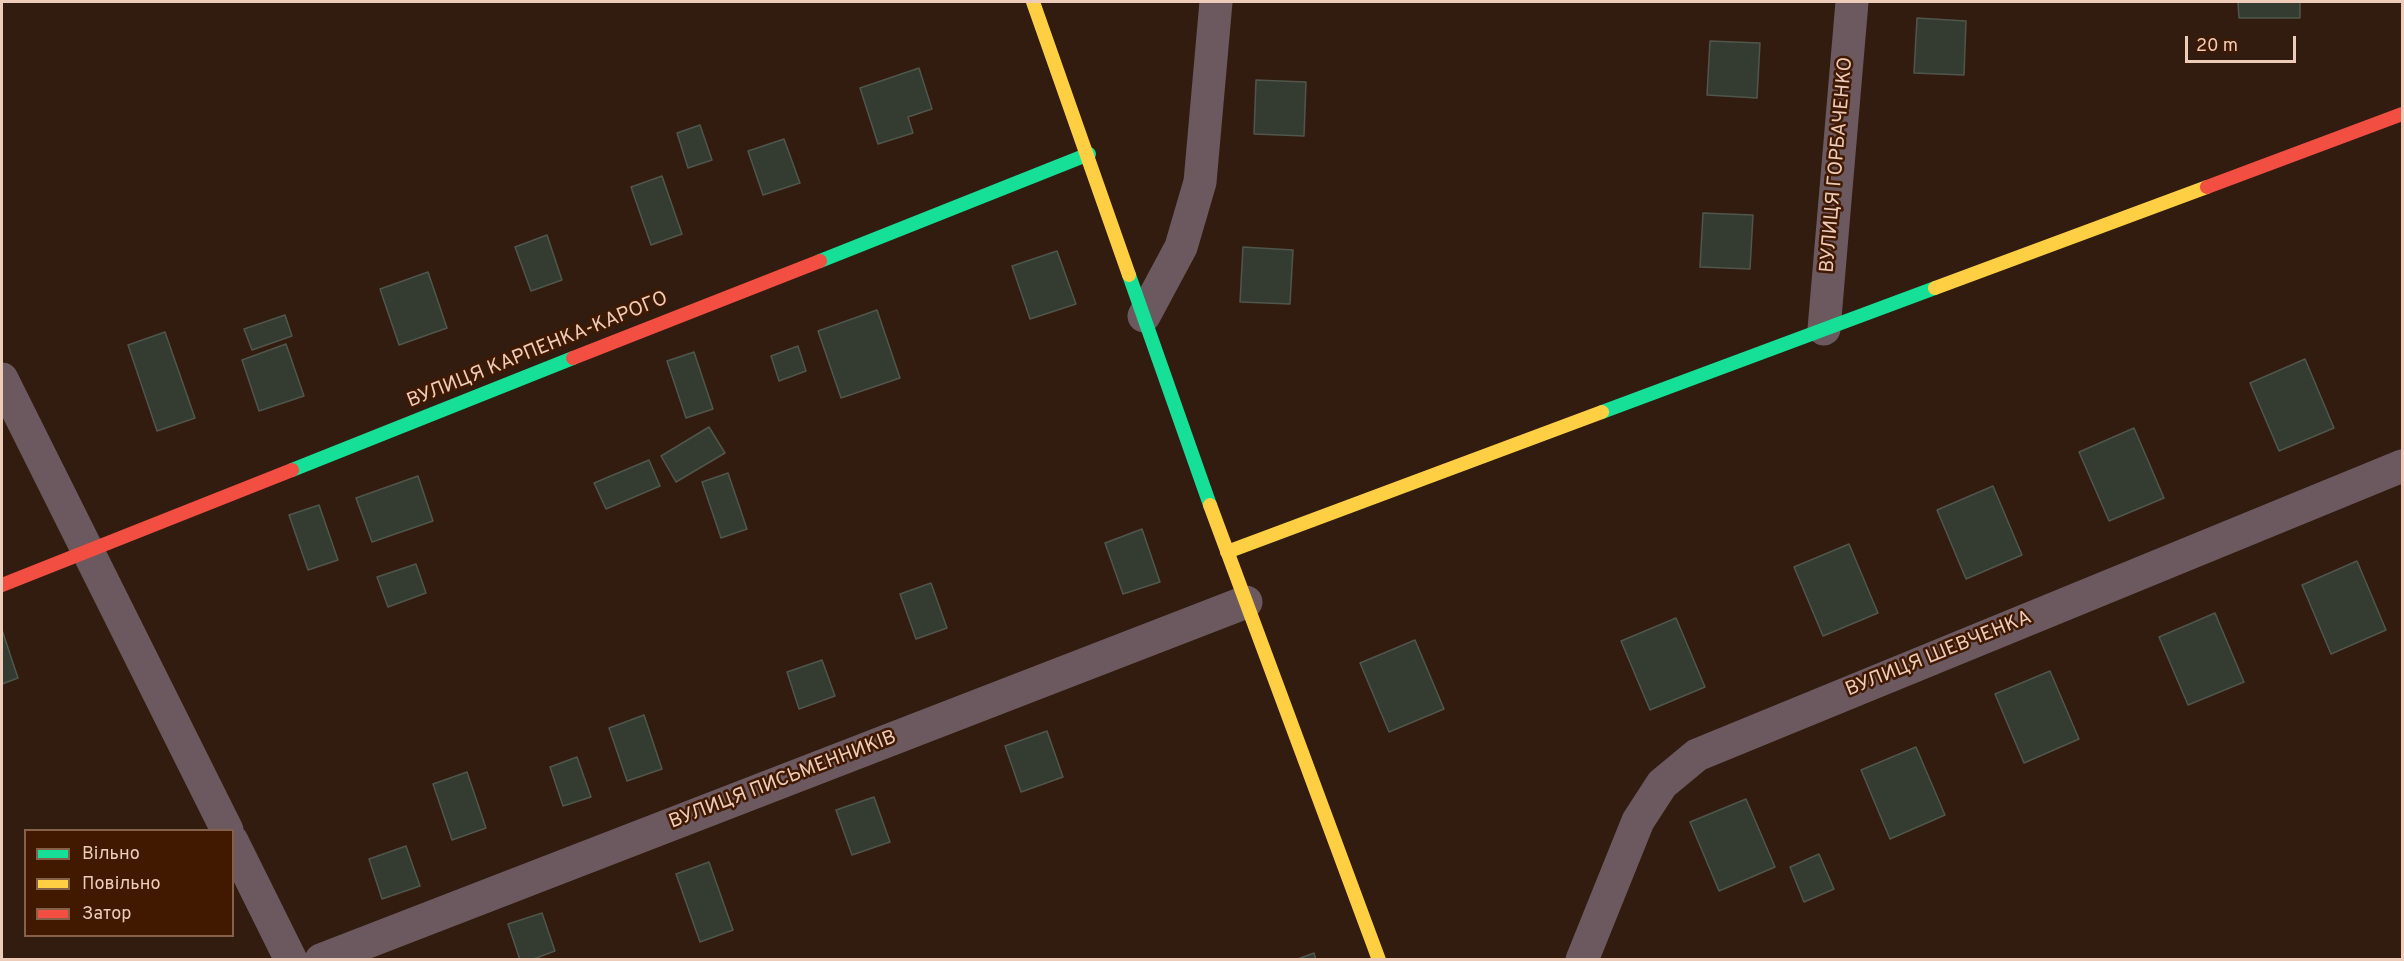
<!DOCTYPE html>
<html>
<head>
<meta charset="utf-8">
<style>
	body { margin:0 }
	#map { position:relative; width:2404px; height:961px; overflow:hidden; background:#311c0f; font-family:Overpass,sans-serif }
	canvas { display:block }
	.frame { position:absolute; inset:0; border:3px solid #edccba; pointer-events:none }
	.legend { position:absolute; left:24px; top:829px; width:210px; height:108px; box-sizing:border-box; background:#401900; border:2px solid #85614a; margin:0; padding:8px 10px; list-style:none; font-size:18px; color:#edccba }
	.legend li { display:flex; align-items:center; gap:12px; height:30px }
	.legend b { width:30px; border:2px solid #85614a }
	.scale { position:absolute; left:2185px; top:36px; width:111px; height:27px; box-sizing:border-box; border:3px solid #edccba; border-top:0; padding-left:8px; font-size:18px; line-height:21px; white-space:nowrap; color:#edccba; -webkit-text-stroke:4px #401900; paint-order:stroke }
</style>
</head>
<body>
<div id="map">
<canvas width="2404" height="961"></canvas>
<div class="frame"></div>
<ul class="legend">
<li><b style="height:8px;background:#16e098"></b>Вільно</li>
<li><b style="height:8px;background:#ffcf43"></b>Повільно</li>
<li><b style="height:8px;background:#f24e42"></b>Затор</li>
</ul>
<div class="scale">20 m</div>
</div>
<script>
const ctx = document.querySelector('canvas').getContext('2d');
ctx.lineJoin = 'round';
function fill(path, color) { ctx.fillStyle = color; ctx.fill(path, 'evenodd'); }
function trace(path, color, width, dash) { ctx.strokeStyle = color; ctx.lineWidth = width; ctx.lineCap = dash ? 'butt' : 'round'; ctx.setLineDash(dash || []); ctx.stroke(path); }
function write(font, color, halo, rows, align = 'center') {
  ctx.font = font + ' Overpass,sans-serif'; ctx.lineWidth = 5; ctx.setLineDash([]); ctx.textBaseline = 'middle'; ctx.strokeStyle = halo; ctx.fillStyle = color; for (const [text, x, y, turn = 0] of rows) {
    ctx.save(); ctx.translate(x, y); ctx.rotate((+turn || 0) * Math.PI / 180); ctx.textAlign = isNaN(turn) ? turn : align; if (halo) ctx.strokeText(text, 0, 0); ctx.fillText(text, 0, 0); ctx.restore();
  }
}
const building = new Path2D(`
	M2238,2H2300V18H2239Z
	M1917,18L1966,21L1964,75L1914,73Z
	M1710,41L1760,43L1757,98L1707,95Z
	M919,68L932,109L908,117L913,133L878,144L860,88Z
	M1256,80L1306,82L1304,136L1254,134Z
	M700,125L712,160L688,168L677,133Z
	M784,139L800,183L763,195L748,151Z
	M662,176L682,234L651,245L631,187Z
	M1703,213L1753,215L1750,269L1700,267Z
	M547,235L562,280L531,291L515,247Z
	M1243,247L1293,250L1290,304L1240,302Z
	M1057,251L1076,304L1030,319L1012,266Z
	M428,272L447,328L399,345L380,289Z
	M877,310L900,378L841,398L818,331Z
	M285,315L292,336L252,350L244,329Z
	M165,332L195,418L157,431L128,345Z
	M286,344L304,396L259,411L242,360Z
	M798,346L806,371L779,381L771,356Z
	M694,352L713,409L686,418L667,361Z
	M2305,359L2334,428L2279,451L2250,383Z
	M709,427L725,453L676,482L661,456Z
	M2134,428L2164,498L2109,521L2079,452Z
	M649,460L660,486L606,509L594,483Z
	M728,473L747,529L721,538L702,482Z
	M418,476L433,521L372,542L356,498Z
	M1993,486L2022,555L1966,579L1937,510Z
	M319,505L338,560L308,570L289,515Z
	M1142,529L1160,582L1123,594L1105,543Z
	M1849,544L1878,613L1823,636L1794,567Z
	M2357,561L2386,630L2331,654L2302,585Z
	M416,564L426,593L388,607L377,577Z
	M931,583L947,628L916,639L900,594Z
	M2215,613L2244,682L2188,705L2159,637Z
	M1676,618L1705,687L1650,710L1621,641Z
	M2,630L18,678L2,684Z
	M1415,640L1444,709L1389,732L1360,663Z
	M822,660L835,696L799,709L787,672Z
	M2050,671L2079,739L2024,763L1995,694Z
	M644,715L662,769L627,781L609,728Z
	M1047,731L1063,777L1021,792L1005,746Z
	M1916,747L1945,815L1890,839L1861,770Z
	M577,757L591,797L563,806L550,767Z
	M467,772L486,828L452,840L433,784Z
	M874,797L890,842L852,855L836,810Z
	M1746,799L1775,867L1719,891L1690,822Z
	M406,846L420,886L382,899L369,859Z
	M1819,854L1834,889L1804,902L1790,867Z
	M709,862L733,930L700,942L676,874Z
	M542,913L555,951L531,960H520L508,924Z
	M1314,953L1316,960H1295Z`);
fill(building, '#343c31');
trace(building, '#50564c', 1.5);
trace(new Path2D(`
	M1144,316L1181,247L1200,182L1216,2
	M1824,329L1852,2
	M2,379L227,830
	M232,841L291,960
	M321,960L1246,602
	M1582,960L1638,821L1662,784L1697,755L2402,466`), '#6c595f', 33);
trace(new Path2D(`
	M820,261L1089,154
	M1129,275L1210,505
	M1602,412L1935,288
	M292,470L573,358`), '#16e098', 14);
trace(new Path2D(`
	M1033,2L1129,275
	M1935,288L2207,187
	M1210,505L1379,960
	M1227,552L1602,412`), '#ffcf43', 14);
trace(new Path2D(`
	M2207,187L2402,114
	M573,358L820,261
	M2,585L292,470`), '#f24e42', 14);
write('20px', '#edccba', '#401900', [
	["ВУЛИЦЯ ГОРБАЧЕНКО",1838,165,-85],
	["ВУЛИЦЯ КАРПЕНКА-КАРОГО",538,351,-22],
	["ВУЛИЦЯ ШЕВЧЕНКА",1939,655,-22],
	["ВУЛИЦЯ ПИСЬМЕННИКІВ",783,781,-21]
]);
</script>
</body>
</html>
